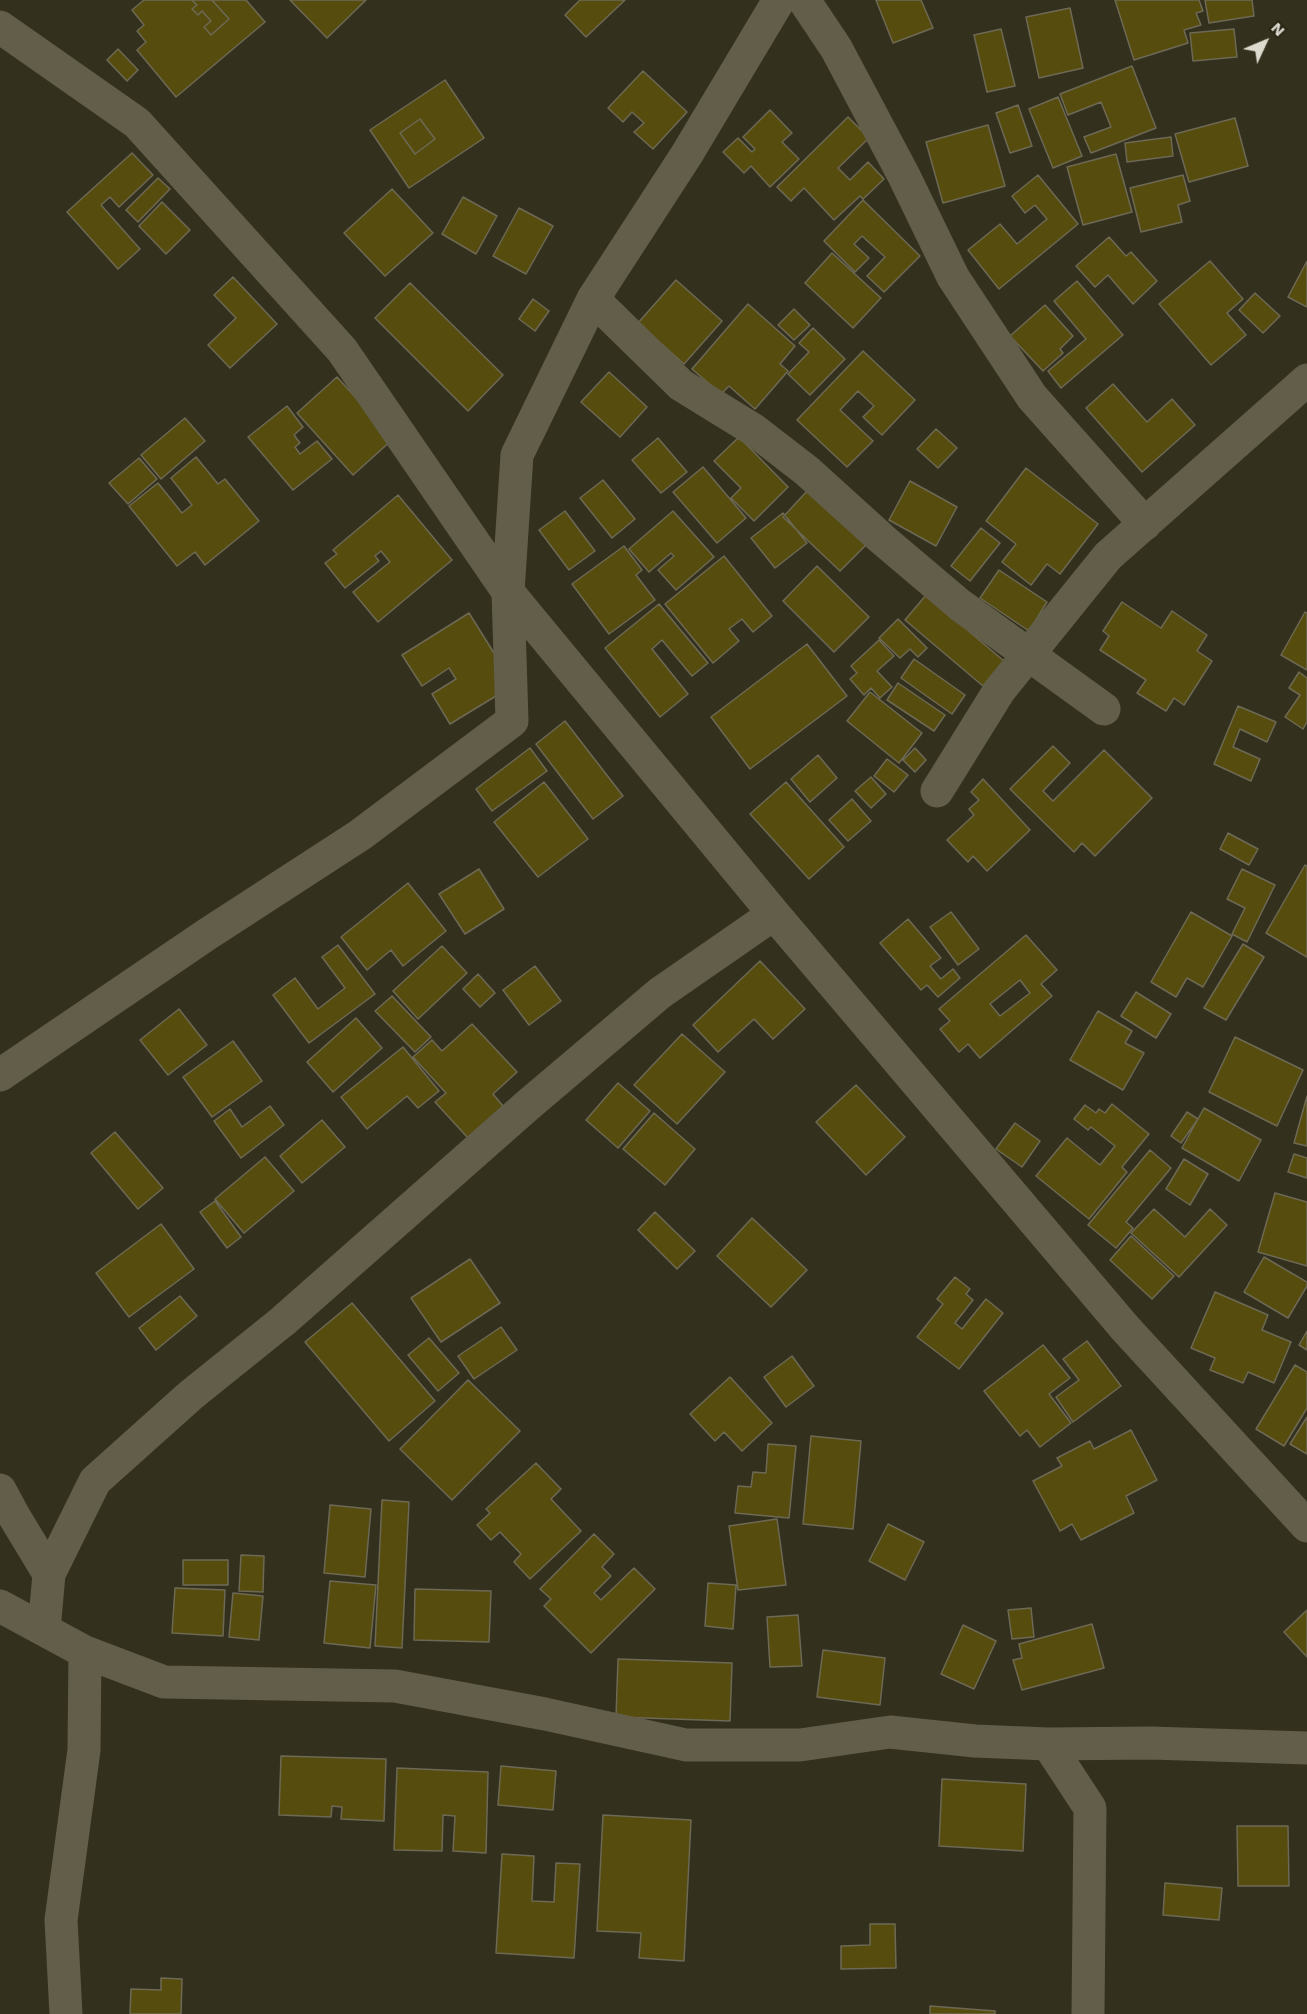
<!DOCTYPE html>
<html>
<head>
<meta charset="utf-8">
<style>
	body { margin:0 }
	#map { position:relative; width:1307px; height:2014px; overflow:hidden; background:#33301d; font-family:"Work Sans",sans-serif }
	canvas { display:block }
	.north { position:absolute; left:1235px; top:12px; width:60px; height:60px; -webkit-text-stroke:4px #292614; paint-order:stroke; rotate:46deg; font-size:16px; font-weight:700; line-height:24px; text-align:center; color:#dcdacf }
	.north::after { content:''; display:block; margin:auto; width:21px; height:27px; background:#dcdacf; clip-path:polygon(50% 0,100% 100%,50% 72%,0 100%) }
</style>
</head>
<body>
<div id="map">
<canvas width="1307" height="2014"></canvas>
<div class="north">N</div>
</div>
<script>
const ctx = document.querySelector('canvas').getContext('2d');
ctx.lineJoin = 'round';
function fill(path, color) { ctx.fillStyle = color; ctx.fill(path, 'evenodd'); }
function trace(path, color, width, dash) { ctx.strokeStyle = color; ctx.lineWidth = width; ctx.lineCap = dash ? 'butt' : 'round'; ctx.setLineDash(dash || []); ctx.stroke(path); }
const building = new Path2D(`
	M144,0H192L197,5L192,9L198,15L202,11L211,21L204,27L211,35L229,19L212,0H246L265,22L176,97L137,50L146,42L137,31L144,25L132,10Z
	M192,0H212L229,19L211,35L204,27L211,21L202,11L198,15L192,9L197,5Z
	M290,0H366L327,38Z
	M580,0H625L586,37L565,15Z
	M876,0H921L933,28L893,43Z
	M1115,0H1199L1203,11L1196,13L1201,25L1184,30L1188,43L1134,60Z
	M1205,0H1252L1254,16L1209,23Z
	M1070,8L1083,68L1039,78L1026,17Z
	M1001,29L1015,86L987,92L974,35Z
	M1234,29L1237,57L1193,61L1190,33Z
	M118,49L138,70L127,81L107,60Z
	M1132,66L1156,128L1091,153L1084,137L1111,127L1101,102L1068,115L1060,94Z
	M643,71L687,112L653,149L634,132L644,123L632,112L623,122L608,108Z
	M445,80L484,138L409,188L370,130ZM420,119L435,139L415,154L400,133Z
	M1058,97L1082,156L1053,168L1029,109Z
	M1018,105L1032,146L1010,153L996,113Z
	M770,110L792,133L782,142L799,159L770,187L751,166L744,173L723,152L738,138L752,152L755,149L743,137Z
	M848,117L869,138L838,168L850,180L868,162L884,179L863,199L860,196L834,220L804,188L791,201L777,187Z
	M1235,118L1248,166L1189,182L1175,134Z
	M420,119L435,139L415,154L400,133Z
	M988,125L1005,186L943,203L926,142Z
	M1171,137L1173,156L1127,162L1125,143Z
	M132,153L153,175L119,207L110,197L101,205L140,249L118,269L67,212Z
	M1116,154L1132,212L1083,225L1067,167Z
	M1038,175L1078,224L999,289L968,250L1000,224L1017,244L1047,219L1035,205L1025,213L1012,196Z
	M1183,175L1190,201L1178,205L1182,222L1141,232L1130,188Z
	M158,178L170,189L138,222L126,210Z
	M392,189L433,233L385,276L344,233Z
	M463,197L497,216L476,254L442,234Z
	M863,200L920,256L884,292L867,276L885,257L862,236L854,244L869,258L855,272L824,241Z
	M162,202L190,230L166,254L139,226Z
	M519,208L553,226L526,274L493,256Z
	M1109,237L1126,256L1131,252L1157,281L1133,304L1108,275L1095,287L1076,266Z
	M832,253L881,298L853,328L805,283Z
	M1210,261L1243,299L1227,313L1246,335L1211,365L1159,304Z
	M1307,261V307L1288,297Z
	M233,277L277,324L230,368L208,345L236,318L214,295Z
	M676,280L722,321L684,364L638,323Z
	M1077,281L1123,335L1061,388L1048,371L1086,339L1054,301Z
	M410,283L503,375L468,411L375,318Z
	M1255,293L1280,316L1263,333L1239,310Z
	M533,299L549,311L535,331L519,319Z
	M748,304L795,346L780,364L788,371L755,409L729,386L721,394L692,369Z
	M1045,305L1073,336L1060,349L1063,353L1043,371L1010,336Z
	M794,309L810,325L794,340L778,325Z
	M813,328L845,359L810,395L788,374L809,352L799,343Z
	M863,351L915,400L882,435L863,417L874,406L858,391L840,410L873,441L847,467L797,420Z
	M609,372L647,407L620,437L581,402Z
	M337,377L393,439L353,475L297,413Z
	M1113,384L1147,422L1172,399L1195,425L1142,472L1086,408Z
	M287,406L303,427L294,435L300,443L295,447L300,454L317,441L332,459L293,490L248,437Z
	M185,418L205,441L161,479L141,455Z
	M936,429L957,448L938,468L917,449Z
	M739,437L788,487L754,521L731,498L741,488L714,461Z
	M658,438L687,472L661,493L632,460Z
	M196,457L218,484L225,479L259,521L205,565L195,552L177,566L129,506L158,483L182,513L192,505L171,478Z
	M139,458L157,479L128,504L109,483Z
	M703,467L746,518L717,543L673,492Z
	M1026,468L1098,524L1060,574L1047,564L1031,585L1002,562L1016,544L986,521Z
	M603,480L635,519L612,538L580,498Z
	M910,481L957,507L936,546L889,520Z
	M809,489L866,545L840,571L783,517Z
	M398,495L452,560L378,622L353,592L390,562L381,551L375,556L379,561L345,588L325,563L337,554L333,550Z
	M565,511L595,551L569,570L539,530Z
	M673,511L714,557L676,590L658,570L674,556L671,553L649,572L629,549Z
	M783,513L807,543L775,568L751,538Z
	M981,528L1000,543L970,581L951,566Z
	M624,546L642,570L636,575L655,600L609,634L572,584Z
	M724,556L772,616L753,632L742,619L729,629L739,641L713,663L665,604Z
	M817,566L869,617L834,652L783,601Z
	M999,570L1047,602L1029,631L980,598Z
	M926,595L1004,661L983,686L905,620Z
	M1122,602L1161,628L1172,611L1207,635L1197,651L1212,661L1184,705L1174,698L1166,711L1137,693L1146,680L1100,650L1109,636L1103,631Z
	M659,604L708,663L692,676L662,640L652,649L688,694L660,717L605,648Z
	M1305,612L1307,613V670L1281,655Z
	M469,613L514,685L450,724L432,694L456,679L449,668L422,686L402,655Z
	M898,619L927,648L918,657L910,649L900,658L879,638Z
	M879,640L894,656L877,671L892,687L880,698L871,688L864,695L850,679L857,673L851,666Z
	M807,644L847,696L750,769L711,717Z
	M914,659L965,695L952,714L901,678Z
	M1299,672L1307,678V722L1303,729L1285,717L1300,695L1289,688Z
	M898,683L945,715L934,731L887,700Z
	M870,692L922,733L899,763L847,721Z
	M1238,706L1276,722L1267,742L1240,729L1233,747L1260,759L1251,781L1214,764Z
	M565,721L623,796L593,819L536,744Z
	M1053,746L1070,763L1043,791L1053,801L1104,750L1152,798L1095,856L1082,843L1074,852L1010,789Z
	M530,748L547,771L492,811L476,789Z
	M915,748L926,760L915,772L903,760Z
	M818,755L837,778L810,802L791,779Z
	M887,759L908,775L894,792L874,776Z
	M871,777L886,794L871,808L855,791Z
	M983,779L1030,830L987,871L973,856L968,862L947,840L974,815L969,809L979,800L971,792Z
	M544,782L588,839L538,877L494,822Z
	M786,782L844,847L809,879L750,814Z
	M852,799L871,821L848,841L829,820Z
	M1228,833L1258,849L1249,865L1220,849Z
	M1305,865L1307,866V957L1266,933Z
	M479,869L504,909L465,934L439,894Z
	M1242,869L1275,885L1247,942L1232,934L1245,908L1227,899Z
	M408,883L446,931L403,966L391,950L367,970L341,937Z
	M951,912L979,949L958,965L930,927Z
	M1191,912L1232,936L1203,987L1187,978L1176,997L1151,982Z
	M908,919L941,958L930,966L941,979L953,969L960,978L938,997L927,985L921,990L880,943Z
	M1026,935L1057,970L1041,984L1052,996L980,1058L968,1044L959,1052L940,1029L950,1021L939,1009ZM1020,980L1030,993L1000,1016L990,1004Z
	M1243,944L1264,957L1226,1020L1204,1008Z
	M338,945L375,994L309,1043L273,995L295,978L318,1009L345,988L322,957Z
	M442,946L467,973L418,1019L393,991Z
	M760,961L805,1009L773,1039L754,1019L718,1052L693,1025Z
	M535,966L561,1001L529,1025L503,990Z
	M478,974L495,993L480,1007L463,989Z
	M1136,992L1171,1014L1156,1038L1121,1016Z
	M392,996L431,1037L415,1052L375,1011Z
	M179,1009L207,1045L168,1075L140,1040Z
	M1098,1011L1132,1031L1125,1043L1144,1053L1123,1090L1070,1060Z
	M356,1018L382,1048L333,1092L307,1062Z
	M472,1024L517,1072L493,1094L503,1106L468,1138L435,1102L446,1093L413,1057L432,1040L442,1051Z
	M682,1034L725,1072L677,1124L634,1085Z
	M1235,1037L1303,1070L1277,1126L1209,1092Z
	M233,1041L262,1081L212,1117L183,1077Z
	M403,1047L439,1091L418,1108L407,1096L367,1129L341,1097Z
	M618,1083L650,1111L618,1148L586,1120Z
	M856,1085L905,1137L866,1175L816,1122Z
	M1307,1096V1146L1294,1143Z
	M1112,1104L1149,1134L1122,1167L1127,1172L1089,1219L1036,1176L1067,1138L1100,1165L1115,1146L1091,1127L1088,1130L1074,1119L1085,1105L1096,1113L1099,1109L1105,1113Z
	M270,1106L284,1125L241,1158L214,1121L230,1109L242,1127Z
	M1204,1108L1261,1140L1239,1181L1182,1148Z
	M1187,1112L1198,1119L1181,1143L1171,1136Z
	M654,1113L695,1149L665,1185L623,1149Z
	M322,1120L345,1147L302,1183L280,1156Z
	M1015,1123L1040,1141L1022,1167L996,1149Z
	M115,1132L163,1188L138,1209L91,1153Z
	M1150,1150L1171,1168L1126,1222L1133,1228L1116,1248L1088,1225Z
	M1294,1154L1307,1158V1178L1288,1172Z
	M265,1157L294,1191L244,1233L215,1199Z
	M1184,1159L1208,1174L1190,1205L1166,1189Z
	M1275,1193L1307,1202V1266L1258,1252Z
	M215,1201L241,1237L227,1248L200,1212Z
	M1154,1209L1185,1237L1210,1209L1227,1225L1179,1277L1131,1233Z
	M655,1212L695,1251L677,1269L638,1230Z
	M752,1218L807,1270L771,1307L717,1256Z
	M161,1224L194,1269L129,1317L96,1273Z
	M1131,1236L1174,1276L1152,1299L1110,1260Z
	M1264,1257L1307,1282V1286L1288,1318L1244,1292Z
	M470,1259L500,1303L441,1342L411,1298Z
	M955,1277L970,1289L966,1294L973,1300L955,1323L962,1329L986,1299L1003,1313L959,1369L917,1337L943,1304L937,1299Z
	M1215,1292L1268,1315L1262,1330L1291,1342L1274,1383L1248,1372L1243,1383L1210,1370L1215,1358L1191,1348Z
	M180,1296L197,1316L156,1350L139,1328Z
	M352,1303L435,1401L389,1441L305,1342Z
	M501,1327L517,1350L474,1379L458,1356Z
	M1307,1331V1350L1299,1345Z
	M429,1338L459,1373L438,1391L408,1355Z
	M1087,1341L1121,1386L1073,1422L1056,1397L1079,1380L1063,1359Z
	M1043,1345L1070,1378L1049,1394L1071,1423L1040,1447L1027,1430L1020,1436L984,1391Z
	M792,1356L814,1386L786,1407L764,1377Z
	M1295,1365L1307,1372V1408L1284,1446L1256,1429Z
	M730,1377L772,1423L742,1451L724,1432L715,1441L690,1414Z
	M468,1380L520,1431L452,1500L400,1449Z
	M1307,1417V1454L1290,1444Z
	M1131,1430L1157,1480L1126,1496L1134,1513L1081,1540L1072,1524L1060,1531L1033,1481L1062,1466L1057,1458L1090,1441L1094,1449Z
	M811,1436L861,1441L853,1529L803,1524Z
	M768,1444L796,1446L789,1518L735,1513L738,1486L751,1487L753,1472L766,1473Z
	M536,1463L561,1489L551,1499L581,1531L530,1579L514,1562L521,1554L500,1532L491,1540L477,1525L490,1513L486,1509Z
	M382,1500L409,1502L402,1648L375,1646Z
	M330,1505L371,1509L365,1577L324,1573Z
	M777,1519L786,1585L738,1590L729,1526Z
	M888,1524L924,1542L905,1580L869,1561Z
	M594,1534L614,1554L602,1567L611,1576L594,1593L601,1600L634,1568L655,1589L591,1653L544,1606L551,1599L540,1589Z
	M241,1555L264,1556L263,1592L239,1591Z
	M183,1560H228V1585H183Z
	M330,1581L376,1585L370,1648L324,1643Z
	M708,1583L736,1585L733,1629L705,1626Z
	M175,1588L225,1590L223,1636L172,1633Z
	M415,1589L491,1591L489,1642L414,1640Z
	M233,1593L263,1596L259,1640L229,1637Z
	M1031,1608L1034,1637L1012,1639L1008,1610Z
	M1307,1610V1657L1284,1632Z
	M798,1615L802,1666L770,1667L767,1617Z
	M1092,1624L1104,1668L1022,1690L1013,1660L1022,1658L1019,1644Z
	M963,1625L996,1641L974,1689L941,1674Z
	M823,1650L885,1658L880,1705L817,1697Z
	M618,1659L732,1663L730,1721L616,1717Z
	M281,1756L386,1759L384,1821L341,1819L342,1807L332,1806L331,1817L279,1815Z
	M501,1766L556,1771L553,1810L498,1805Z
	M397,1768L488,1772L486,1853L453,1851L455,1816L443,1815L442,1851L394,1850Z
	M942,1779L1026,1784L1023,1851L939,1846Z
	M603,1815L691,1820L684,1961L639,1958L641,1933L597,1931Z
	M1237,1826H1288L1289,1886H1238Z
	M502,1854L534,1856L532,1901L554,1902L556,1863L580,1864L574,1958L496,1953Z
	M1165,1883L1222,1888L1219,1920L1163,1915Z
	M870,1924H895L896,1968L841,1969V1946L870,1945Z
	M161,1978L182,1979L181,2014H130L131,1989L161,1990Z
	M930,2006L995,2011V2014H930Z`);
fill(building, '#564c0d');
trace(building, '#6d6955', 1.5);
trace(new Path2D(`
	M779,0L687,154L593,299L517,455L508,592L774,914L1125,1328L1307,1526
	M804,0L836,48L904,176L953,277L1032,397L1145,524
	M0,27L137,123L342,350L508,592L512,721L360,835L206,935L0,1075
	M593,299L681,385L754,430L807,471L882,539L960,605L1104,709
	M937,791L999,691L1108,556L1307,380
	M0,1490L14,1516L49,1574
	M0,1606L85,1652L164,1682L395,1686L545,1714L686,1745H800L890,1732L975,1741L1048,1744L1151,1743L1307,1748
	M44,1630L49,1574L95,1481L191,1395L283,1321L528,1105L660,993L774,914
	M1048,1744L1090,1808L1088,2014
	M66,2014L61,1920L84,1750L85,1652`), '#625e4a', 33);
</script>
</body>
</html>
